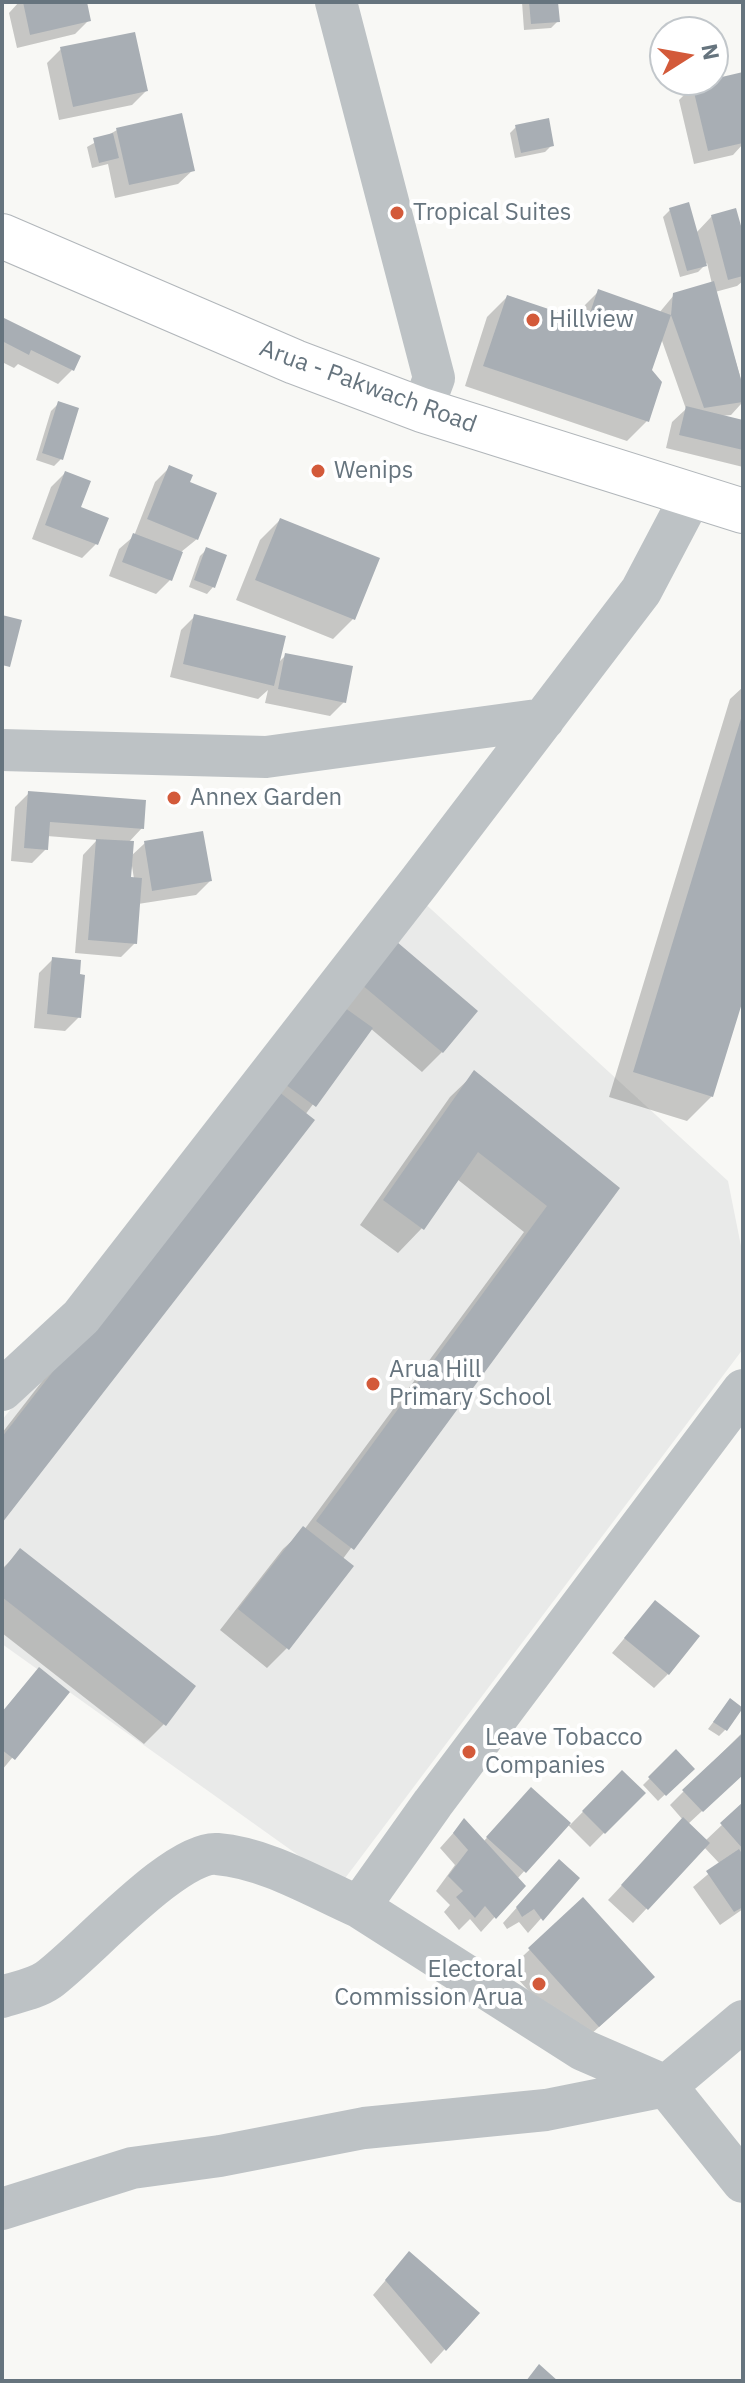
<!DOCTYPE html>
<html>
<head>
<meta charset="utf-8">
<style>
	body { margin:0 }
	#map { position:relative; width:745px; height:2383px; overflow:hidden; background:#f8f8f5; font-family:"IBM Plex Sans",sans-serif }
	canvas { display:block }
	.frame { position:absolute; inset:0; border:4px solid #66747e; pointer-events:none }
	.north { position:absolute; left:649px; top:16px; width:80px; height:80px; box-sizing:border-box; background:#fff; border:2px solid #c2c7cb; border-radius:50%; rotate:79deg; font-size:22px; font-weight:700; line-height:32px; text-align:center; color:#66747e }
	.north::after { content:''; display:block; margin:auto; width:28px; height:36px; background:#d35a3a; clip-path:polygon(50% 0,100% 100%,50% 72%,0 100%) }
</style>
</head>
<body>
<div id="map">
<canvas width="745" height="2383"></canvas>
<div class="frame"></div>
<div class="north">N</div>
</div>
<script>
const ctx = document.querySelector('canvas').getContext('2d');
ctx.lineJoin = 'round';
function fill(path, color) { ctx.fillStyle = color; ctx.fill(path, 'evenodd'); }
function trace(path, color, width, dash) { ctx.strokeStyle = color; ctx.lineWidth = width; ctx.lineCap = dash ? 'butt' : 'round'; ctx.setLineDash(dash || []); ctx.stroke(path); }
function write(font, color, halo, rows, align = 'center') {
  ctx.font = font + ' "IBM Plex Sans",sans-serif'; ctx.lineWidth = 8; ctx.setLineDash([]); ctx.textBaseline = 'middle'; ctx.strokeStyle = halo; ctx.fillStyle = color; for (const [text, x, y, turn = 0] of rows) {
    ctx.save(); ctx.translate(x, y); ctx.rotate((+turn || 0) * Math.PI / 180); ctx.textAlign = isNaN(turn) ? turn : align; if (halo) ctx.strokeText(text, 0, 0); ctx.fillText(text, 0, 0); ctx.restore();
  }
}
fill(new Path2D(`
	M420,899L728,1181L743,1256V1349L340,1885L2,1644V1420Z`), '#e9eae9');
fill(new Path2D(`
	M19,2H85L89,20L75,34L17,48L9,13Z
	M522,2H556L558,21L551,28L524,30Z
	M61,49L146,91L132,105L59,120L47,63Z
	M743,74V144L733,155L694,164L679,100L693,86Z
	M516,127L552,145L545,152L515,158L510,133Z
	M117,130L193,170L178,184L115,198L108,164L92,168L87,147Z
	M670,210L696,233L712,216L743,241V281L737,286L715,292L743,386V413L741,404L731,415L721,416L743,422V467L666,448L672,422L686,409L661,338L650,370L647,421L627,441L465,386L487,317L507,297L575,320L578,312L598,292L659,313L674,295L712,284L707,263L698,272L680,277L663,217Z
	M2,319L72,370L58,384L18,364L14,368L2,362Z
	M58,404L61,459L54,466L36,460L51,411Z
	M169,468L188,483L197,539L181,552L170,580L156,594L109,576L119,549L134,536L155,482Z
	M65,473L96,544L82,558L32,539L51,487Z
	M280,520L377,559L353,619L333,639L236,600L260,540Z
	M207,549L213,587L207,594L189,587L200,556Z
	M195,616L278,663L286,655L344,702L330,716L265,703L268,690L258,699L170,677L181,630Z
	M743,687V993L712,1096L687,1121L609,1097L730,699Z
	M29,793L142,828L128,843L131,856L145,843L210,881L196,895L138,904L135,943L121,957L75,953L83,855L97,840L47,836L46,849L32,863L11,861L15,807ZM132,866L134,879H129Z
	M53,959L79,1017L65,1031L34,1028L39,973Z
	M370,959L442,1052L422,1072L370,1028L2,1520V1433Z
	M475,1073L618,1189L342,1560L287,1648L267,1668L220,1630L283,1549L304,1530L524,1232L457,1179L422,1228L398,1253L360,1225L450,1097Z
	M20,1551L164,1724L144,1744L2,1633V1569Z
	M655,1602L668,1674L654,1688L612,1653Z
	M39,1669L67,1692L2,1770V1712Z
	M730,1700L725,1730L719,1736L708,1729Z
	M743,1732V1773L688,1824L705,1841L743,1805V1909L720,1925L693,1887L720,1864L704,1847L633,1923L608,1900L683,1820L670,1805Z
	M676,1752L692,1769L658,1801L643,1785Z
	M622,1772L643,1793L590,1847L567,1824L517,1879L523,1886L481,1932L470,1919L459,1930L444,1912L450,1905L436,1891L455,1865L440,1848L464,1821L483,1842L531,1790L570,1825Z
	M545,1876L577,1878L528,1933L519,1922L507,1929L503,1923Z
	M583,1900L632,1997L578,2046L509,1969Z
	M409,2253L478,2313L431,2364L373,2295Z`), '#0003');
fill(new Path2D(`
	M23,2H87L91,21L30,35Z
	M529,2H558L560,22L531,24Z
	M135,32L148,91L73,107L60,47Z
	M743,72V143L708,151L692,84Z
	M182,113L195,171L129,185L116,128Z
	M549,118L554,146L521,153L515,125Z
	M113,133L119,158L99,163L93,138Z
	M689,202L707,266L687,271L669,208Z
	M736,208L743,233V276L728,280L711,215Z
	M714,281L743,387V402L704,408L671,315L673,293Z
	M598,289L671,315L652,370L662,382L649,422L483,366L507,295L587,322Z
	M2,317L81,356L74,371L31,350L29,355L2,341Z
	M58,401L79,408L63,460L42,453Z
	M686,406L743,420V450L679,435Z
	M169,465L193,475L190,482L217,493L198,540L147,519Z
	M65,471L91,481L81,507L109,518L98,545L45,525Z
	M280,518L380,558L355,620L255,580Z
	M133,533L183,552L172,581L122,562Z
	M206,547L227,555L215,588L194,580Z
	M194,614L286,636L274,686L183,664Z
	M2,615L22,620L10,667L2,665Z
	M285,653L353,666L346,703L278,689Z
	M743,712V1000L713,1097L633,1072Z
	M28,791L146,800L144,829L50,822L48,850L24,848Z
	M203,831L212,881L152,891L144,841Z
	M96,839L134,841L131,877L142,878L137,944L88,940Z
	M390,936L478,1011L443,1053L355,979Z
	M52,957L81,960L80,974L85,975L81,1018L47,1014Z
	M334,1000L373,1028L316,1107L278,1079Z
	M474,1070L620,1188L354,1550L316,1521L547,1206L478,1152L424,1230L383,1200Z
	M274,1088L315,1120L2,1523V1437Z
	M303,1526L354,1566L289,1650L238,1609Z
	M20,1548L196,1686L166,1726L2,1597V1571Z
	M655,1600L700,1636L669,1675L624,1638Z
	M39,1667L70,1692L15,1760L2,1750V1712Z
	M730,1698L743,1708L727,1731L713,1722Z
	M743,1733V1775L703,1812L682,1790Z
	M676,1749L695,1769L666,1796L648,1777Z
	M622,1770L646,1793L605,1834L582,1811Z
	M531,1787L571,1823L526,1873L486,1837Z
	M743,1802V1849L720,1823Z
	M683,1817L710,1843L648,1910L621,1885Z
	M464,1818L526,1886L496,1919L485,1906L475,1918L456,1897L463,1891L448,1876L468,1850L453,1833Z
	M739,1849L743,1855V1907L734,1912L706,1871Z
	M559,1859L580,1878L543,1921L534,1909L522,1917L516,1907Z
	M583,1897L655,1977L599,2027L528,1948Z
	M409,2251L480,2313L446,2351L385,2280Z
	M539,2364L558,2381H526Z`), '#a8aeb4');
const major = new Path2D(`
	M2,236L295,362L422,410L743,511`);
trace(major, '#b1b6ba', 46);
trace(new Path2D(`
	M336,2L434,378L422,410
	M2,750L266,757L544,719
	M2,1390L81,1317L420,881L641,591L691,496
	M2,1997C16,1992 35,1989 48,1980C85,1953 176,1850 217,1854C266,1858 314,1887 359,1907
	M743,2021L666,2086L743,2182
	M666,2086L583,2050L359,1907L433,1803L743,1390
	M2,2209L132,2168L220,2156L364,2128L546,2110L666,2086`), '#bdc2c5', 42);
trace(major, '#fff', 44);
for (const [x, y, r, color] of [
	[397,213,8,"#d35a3a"],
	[533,320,8,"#d35a3a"],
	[318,471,8,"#d35a3a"],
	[174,798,8,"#d35a3a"],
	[373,1384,8,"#d35a3a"],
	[469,1752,8,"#d35a3a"],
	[539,1984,8,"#d35a3a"]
]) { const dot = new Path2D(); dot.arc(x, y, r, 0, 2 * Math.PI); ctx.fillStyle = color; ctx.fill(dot); trace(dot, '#fff', 3); }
write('24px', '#66747e', '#fff', [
	["Tropical Suites",413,213],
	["Hillview",549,320],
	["Wenips",334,471],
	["Annex Garden",190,798],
	["Arua Hill",389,1370],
	["Primary School",389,1398],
	["Leave Tobacco",485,1738],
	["Companies",485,1766],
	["Electoral",523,1970,"right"],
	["Commission Arua",523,1998,"right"]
], 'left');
write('24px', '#66747e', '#fff', [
	["Arua - Pakwach Road",368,387,20]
]);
</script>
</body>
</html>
